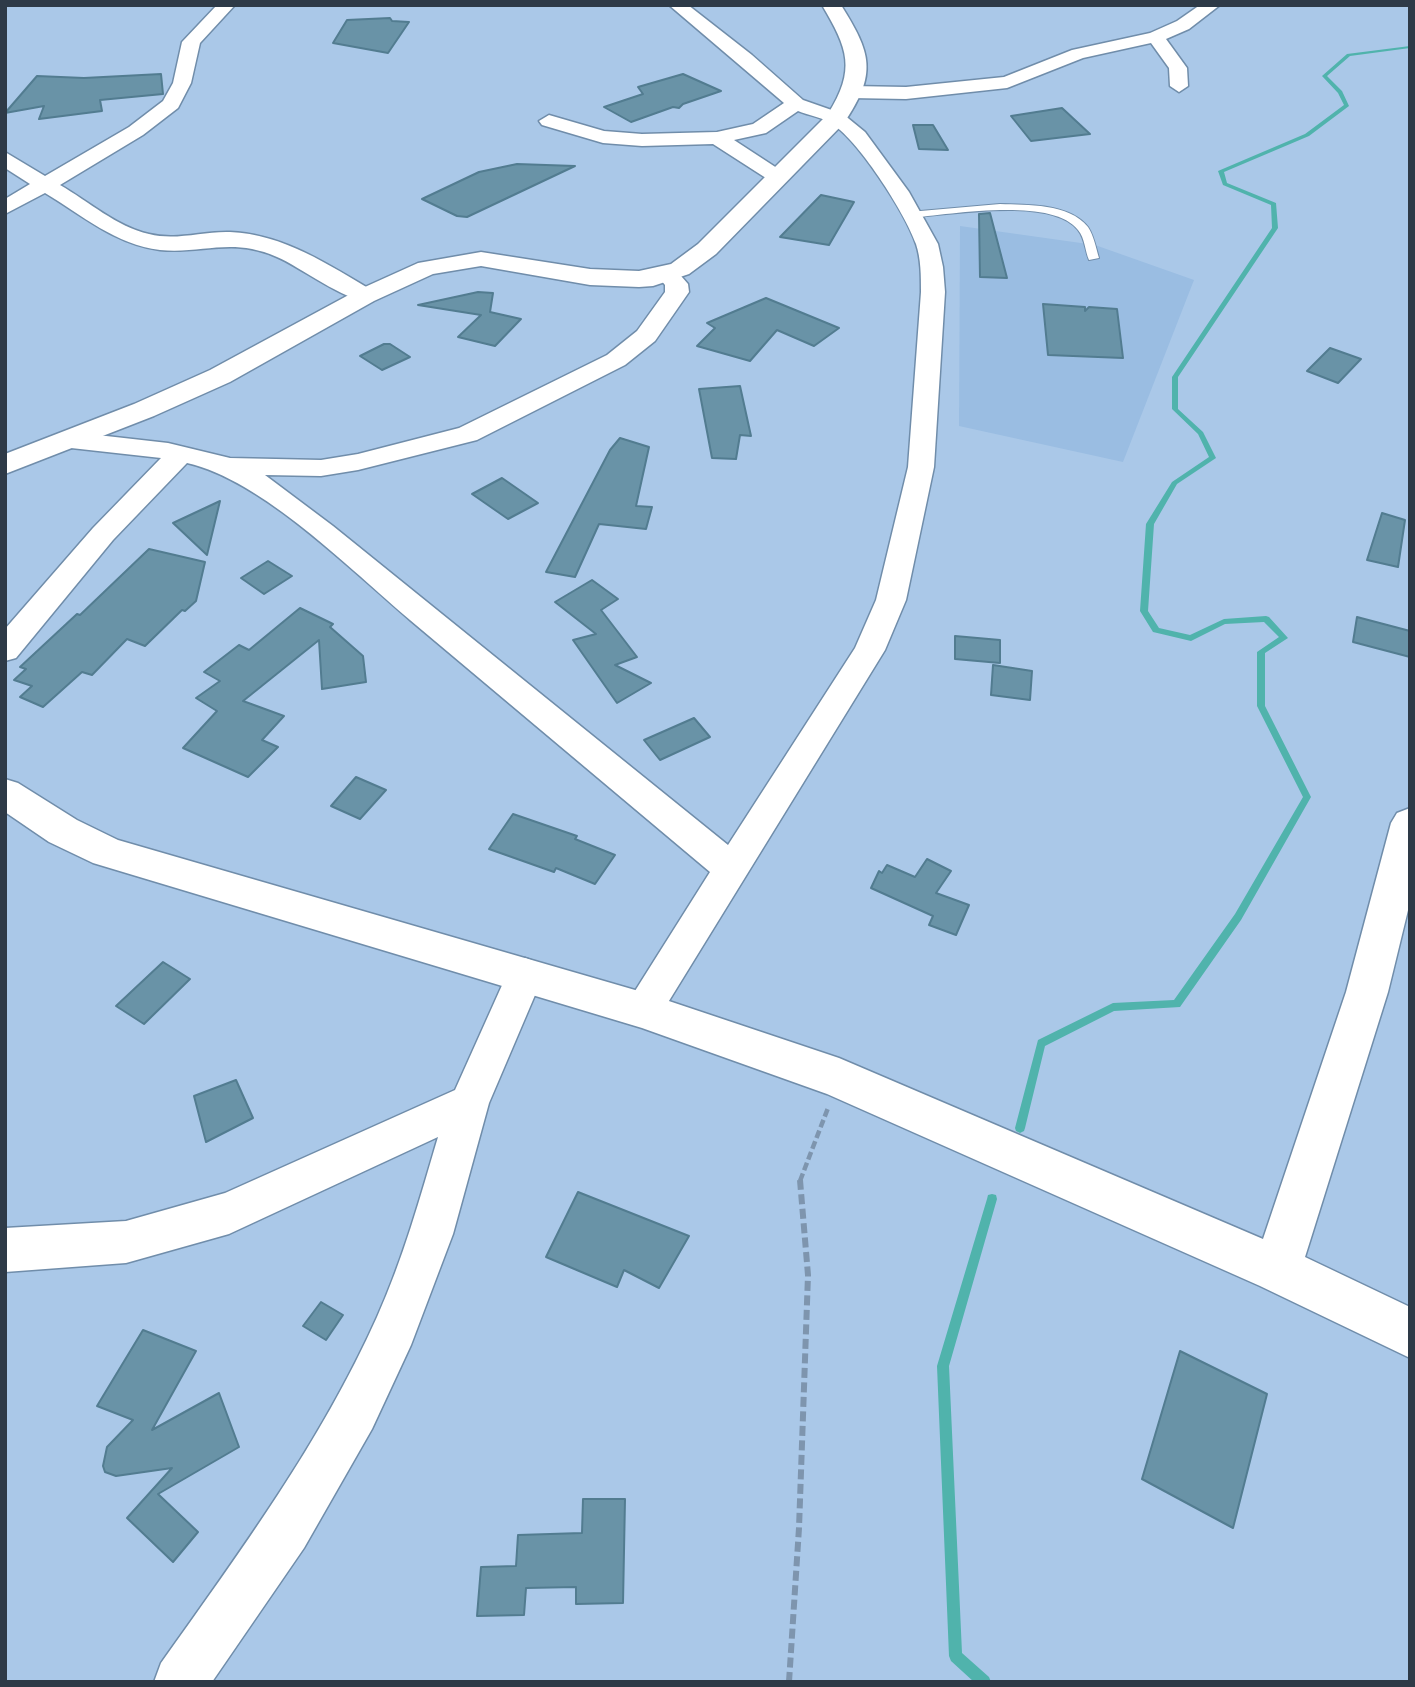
<!DOCTYPE html>
<html>
<head>
<meta charset="utf-8">
<style>
	body { margin:0 }
	#map { position:relative; width:1415px; height:1687px; overflow:hidden; background:#aac8e8; font-family:Spectral,serif }
	canvas { display:block }
	.frame { position:absolute; inset:0; border:7px solid #2e3a47; pointer-events:none }
</style>
</head>
<body>
<div id="map">
<canvas width="1415" height="1687"></canvas>
<div class="frame"></div>
</div>
<script>
const ctx = document.querySelector('canvas').getContext('2d');
ctx.lineJoin = 'round';
function fill(path, color) { ctx.fillStyle = color; ctx.fill(path, 'evenodd'); }
function trace(path, color, width, dash) { ctx.strokeStyle = color; ctx.lineWidth = width; ctx.lineCap = dash ? 'butt' : 'round'; ctx.setLineDash(dash || []); ctx.stroke(path); }
fill(new Path2D(`
	M960,226L1095,245L1194,280L1123,462L959,426Z`), '#9abde2');
fill(new Path2D(`
	M1410,46V48L1350,56L1327,76L1342,91L1349,106L1309,136L1224,172L1227,183L1276,203L1278,228L1178,377V409L1203,432L1216,458L1177,484L1154,524L1148,611L1159,628L1190,635L1224,619L1266,616L1269,617L1288,638L1265,653V706L1311,797L1241,920L1180,1007L1114,1011L1045,1046L1025,1128L1024,1131L1020,1133L1016,1131L1015,1128L1038,1040L1113,1003L1174,1000L1235,914L1303,797L1257,706V652L1279,637L1264,622L1225,624L1191,641L1153,632L1140,611L1146,524L1172,482L1209,457L1198,434L1172,409V377L1272,228L1271,205L1223,185L1218,171L1305,134L1344,105L1338,93L1322,76L1347,54Z
	M992,1194L996,1195L997,1199L949,1366L962,1653L989,1677L991,1682H974L951,1661L949,1656L937,1366L987,1199L988,1195Z`), '#50b3ac');
const building = new Path2D(`
	M390,18L392,21L409,22L388,53L333,43L347,20Z
	M161,74L163,94L100,100L102,111L39,119L44,106L5,113L37,76L84,78Z
	M683,74L721,91L683,104L679,108L673,107L631,122L604,107L643,94L638,87Z
	M1062,108L1090,134L1031,141L1011,116Z
	M913,125H933L948,150L919,149Z
	M517,164L575,166L467,217L457,216L422,199L479,172Z
	M821,195L854,202L829,245L780,237Z
	M990,213L1007,278L980,277L979,214Z
	M478,292L493,293L490,312L521,319L495,346L458,337L481,315L418,305Z
	M766,298L839,328L814,346L777,330L750,361L697,346L715,328L707,323Z
	M1043,304L1085,307V311L1089,307L1117,309L1123,358L1048,355Z
	M384,344H390L410,357L382,370L360,356Z
	M1330,348L1361,359L1338,383L1307,371Z
	M740,386L751,436L740,435L736,459L712,458L699,389Z
	M620,438L649,447L636,506L652,507L646,529L599,524L575,577L546,572L610,450Z
	M502,478L538,503L508,519L472,494Z
	M220,501L207,555L173,523Z
	M1382,513L1405,520L1398,567L1367,560Z
	M149,549L205,562L196,601L185,611L182,610L145,646L127,639L92,675L82,672L43,707L20,697L32,686L14,680L26,669L20,667L77,614L80,615Z
	M268,561L292,576L264,594L241,578Z
	M592,580L618,599L601,610L637,657L615,665L651,683L617,703L573,640L596,634L555,602Z
	M300,608L333,624L330,627L363,656L366,682L322,689L319,640L243,701L284,716L262,740L278,747L248,777L183,748L217,711L196,698L220,681L204,672L239,645L249,650Z
	M1357,617L1410,631V657L1353,642Z
	M955,636L1000,640V663L955,659Z
	M993,665L1032,671L1030,700L991,695Z
	M694,718L710,737L660,760L644,740Z
	M356,777L386,790L360,819L331,806Z
	M513,814L577,836L575,839L615,855L595,884L556,868L554,872L489,849Z
	M927,859L951,871L936,893L969,905L956,935L929,925L933,916L871,888L879,871L882,873L887,865L915,877Z
	M163,962L190,979L144,1024L116,1006Z
	M236,1080L253,1118L206,1142L194,1096Z
	M578,1192L689,1236L659,1288L624,1270L617,1287L546,1257Z
	M321,1302L343,1315L326,1340L303,1326Z
	M143,1330L196,1351L152,1430L219,1393L239,1447L158,1494L198,1532L173,1562L127,1518L172,1468L116,1476L105,1472L103,1466L107,1447L133,1420L97,1406Z
	M1180,1351L1267,1394L1233,1528L1142,1479Z
	M583,1499H625L623,1603L576,1604V1587L526,1588L524,1615L477,1616L481,1567L516,1566L518,1535L582,1533Z`);
fill(building, '#6993a7');
trace(building, '#527c90', 2);
const lane = new Path2D(`
	M1000,204C1027,205 1069,203 1088,227C1094,236 1096,248 1099,258L1089,260C1085,251 1085,238 1078,230C1052,196 947,215 909,218L904,215L909,212Z`);
const street = new Path2D(`
	M217,5H235L200,43L191,83L178,108L143,135L60,185C88,201 117,227 149,234C176,241 203,231 230,232C283,234 329,265 373,291L377,296L373,301C351,306 301,267 277,257C231,237 204,254 160,250C116,245 82,215 45,193L5,214V199L30,184L5,168V152L45,176L129,127L163,101L173,83L182,42Z
	M669,5H688L752,55L803,100L843,114L865,132L909,192L938,244L943,267L945,292L934,467L906,600L885,650L656,1022L642,1027L628,1022L623,1010L710,872C610,788 510,704 410,620C350,569 262,480 187,463L113,540L16,658L5,661V629L93,528L161,458L71,448L62,446L58,440L62,434L71,432L168,443L230,458L321,460L358,454L459,428L607,355L637,331L665,292V285L656,274L659,269H675L688,284L689,292L655,341L625,365L477,440L358,470L321,476L265,475L333,526L728,845L855,648L876,600L908,467L921,292C921,276 921,259 916,244C905,213 857,137 829,122C820,117 808,115 798,111L766,133L734,140L783,172L786,176L783,180H769L713,144L642,146L603,143L542,125L539,121L549,115L604,131L642,134L717,132L753,124L784,103Z
	M1200,5H1220L1189,29L1166,39L1187,68L1188,86L1179,92L1170,86L1169,68L1151,43L1083,58L1007,88L906,99L851,98L842,92L851,86L906,87L1004,77L1072,50L1150,33L1177,21Z
	M525,958L538,963L544,974L489,1103L453,1234L411,1345L372,1429L304,1548L212,1682H154L161,1663C240,1552 321,1442 377,1317C403,1259 420,1198 438,1137L229,1234L126,1263L5,1272V1228L126,1221L225,1193L455,1090L512,963Z`);
const secondary = new Path2D(`
	M822,5H841C871,53 878,73 844,123L716,254L689,274L653,286L639,287L590,285L481,266L433,274L374,301L230,382L154,416L5,474V454L134,404L210,370L356,291L418,263L481,252L590,269L639,271L671,264L698,244L828,114C856,69 848,49 822,5Z
	M5,779L18,783L77,820L118,840L642,992L839,1058L1263,1239L1346,992L1391,823L1397,813L1410,808V902L1388,992L1305,1257L1410,1307V1358L1260,1286L827,1094L642,1028L93,863L49,842L5,812Z`);
trace(lane, '#708daa', 2);
trace(street, '#708daa', 3);
trace(secondary, '#708daa', 3);
trace(new Path2D(`
	M800,1181L828,1108`), '#7e95ae', 4.5, [8, 3.5]);
trace(new Path2D(`
	M789,1682L799,1528L808,1275L800,1180`), '#7e95ae', 6, [10, 4.5]);
fill(lane, '#fff');
fill(street, '#fff');
fill(secondary, '#fff');
</script>
</body>
</html>
